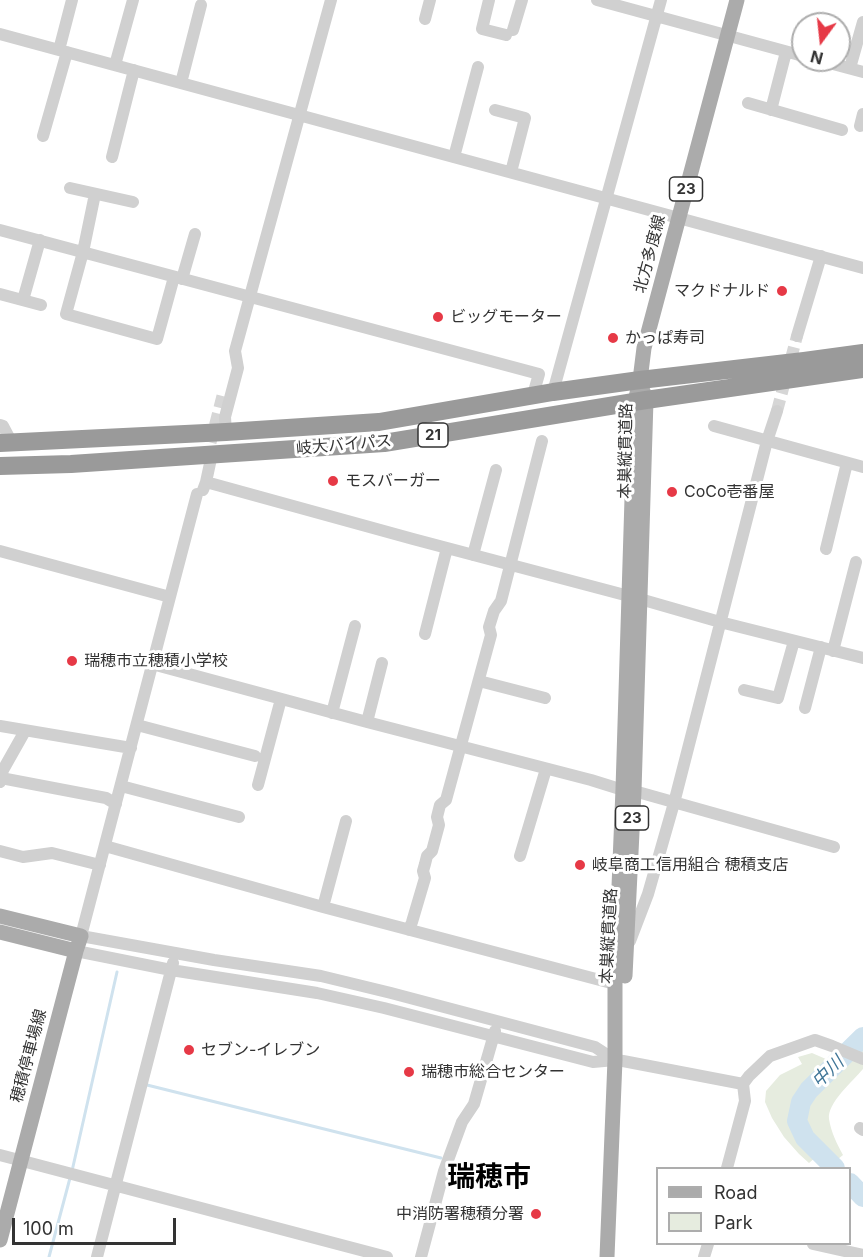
<!DOCTYPE html>
<html>
<head>
<meta charset="utf-8">
<style>
	body { margin:0 }
	#map { position:relative; width:863px; height:1257px; overflow:hidden; background:#fff; font-family:Inter,sans-serif }
	canvas { display:block }
	.legend { position:absolute; left:656px; top:1167px; width:195px; height:78px; box-sizing:border-box; background:#fff; border:2px solid #adadad; margin:0; padding:8px 10px; list-style:none; font-size:18px; color:#333 }
	.legend li { display:flex; align-items:center; gap:12px; height:30px }
	.legend b { width:30px; border:2px solid #adadad }
	.north { position:absolute; left:791px; top:12px; width:60px; height:60px; box-sizing:border-box; background:#fff; border:2px solid #adadad; border-radius:50%; rotate:195deg; font-size:16px; font-weight:700; line-height:24px; text-align:center; color:#333 }
	.north::after { content:''; display:block; margin:auto; width:21px; height:27px; background:#e63946; clip-path:polygon(50% 0,100% 100%,50% 72%,0 100%) }
	.scale { position:absolute; left:12px; top:1218px; width:164px; height:27px; box-sizing:border-box; border:3px solid #333; border-top:0; padding-left:8px; font-size:18px; line-height:21px; white-space:nowrap; color:#333; -webkit-text-stroke:4px #fff; paint-order:stroke }
</style>
</head>
<body>
<div id="map">
<canvas width="863" height="1257"></canvas>
<ul class="legend">
<li><b style="height:8px;background:#ababab"></b>Road</li>
<li><b style="height:16px;background:#e6ecdf"></b>Park</li>
</ul>
<div class="north">N</div>
<div class="scale">100 m</div>
</div>
<script>
const ctx = document.querySelector('canvas').getContext('2d');
ctx.lineJoin = 'round';
function fill(path, color) { ctx.fillStyle = color; ctx.fill(path, 'evenodd'); }
function trace(path, color, width, dash) { ctx.strokeStyle = color; ctx.lineWidth = width; ctx.lineCap = dash ? 'butt' : 'round'; ctx.setLineDash(dash || []); ctx.stroke(path); }
function write(font, color, halo, rows, align = 'center') {
  ctx.font = font + ' Inter,"Noto Sans JP",sans-serif'; ctx.lineWidth = 6; ctx.setLineDash([]); ctx.textBaseline = 'middle'; ctx.strokeStyle = halo; ctx.fillStyle = color; for (const [text, x, y, turn = 0] of rows) {
    ctx.save(); ctx.translate(x, y); ctx.rotate((+turn || 0) * Math.PI / 180); ctx.textAlign = isNaN(turn) ? turn : align; if (halo) ctx.strokeText(text, 0, 0); ctx.fillText(text, 0, 0); ctx.restore();
  }
}
fill(new Path2D(`
	M863,1047V1069C853,1081 827,1103 829,1119C831,1132 837,1144 843,1155L827,1168L816,1157L809,1163L799,1154L784,1137L772,1118L765,1102L766,1091L780,1075L802,1064L798,1057L812,1053L842,1066Z`), '#e6ecdf');
trace(new Path2D(`
	M147,1085L441,1158
	M72,1171L117,972
	M49,1257L70,1178`), '#cfe2ee', 3);
trace(new Path2D(`
	M835,1168L805,1138L797,1121L801,1102L809,1090L863,1037
	M850,1183L863,1197`), '#cfe2ee', 20);
trace(new Path2D(`
	M777,411L797,336
	M206,460L223,394`), '#d6d6d6', 12, [12, 6]);
trace(new Path2D(`
	M489,0L482,29L506,35
	M597,0L803,56
	M425,19L430,0
	M513,30L522,0
	M0,34L863,268
	M59,50L72,0
	M818,60L863,72
	M115,65L133,0
	M850,68L863,22
	M181,83L201,5
	M748,103L842,130
	M495,110L525,118L511,172
	M771,110L786,52
	M860,126L863,114
	M43,136L67,52
	M112,157L134,70
	M454,157L478,67
	M70,188L133,202
	M95,194L83,252L66,314L157,339L174,277
	M0,230L539,374L533,395
	M182,279L195,234
	M0,294L41,305
	M23,300L40,240
	M797,336L821,256
	M553,392L661,0
	M0,425L3,426L12,443
	M714,426L863,467
	M226,432L225,417L238,368L235,351L331,0
	M206,482L413,539L640,599L720,622L863,658
	M203,490L206,482L212,454
	M197,494L81,936L214,960L321,976L391,993L595,1047L615,1060
	M826,549L847,463
	M0,551L170,597
	M473,555L496,470
	M425,634L447,548
	M833,651L856,562
	M152,664L367,722L591,780L623,790
	M479,681L545,698
	M744,690L778,698L794,641
	M805,708L821,647
	M332,713L355,626
	M367,722L382,663
	M137,725L255,756
	M0,726L131,748
	M1,778L106,798L116,804
	M0,782L3,770L25,731
	M258,785L281,699
	M121,786L239,817
	M627,789L834,847
	M105,846L323,907L615,984
	M0,851L23,857L52,853L100,865
	M520,856L546,769
	M323,907L346,821
	M409,930L412,922L425,878L423,871L425,864L427,856L432,851L439,825L437,817L440,805L446,800L491,635L489,627L494,611L501,601L542,441
	M630,941L648,894L674,803L767,441L777,411
	M76,951L171,970L317,993L384,1008L593,1062L615,1060L623,1061L743,1084
	M860,1128L863,1130
	M0,1155L387,1257
	M727,1168L745,1101L743,1084L749,1076L770,1056L815,1040L832,1046L863,1059
	M813,1244L863,1255
	M97,1257L173,963
	M421,1257L444,1171L462,1122L474,1104L495,1031
	M704,1257L708,1244`), '#d0d0d0', 12);
trace(new Path2D(`
	M0,916L81,936L76,951L0,1240
	M0,932L76,951
	M625,976L634,791L646,400L643,391
	M607,1257L615,1060V984L623,789L635,402L640,380L644,348L737,0`), '#ababab', 15);
trace(new Path2D(`
	M0,443L226,432L379,422L553,392L640,380L804,361L863,353
	M0,466L71,464L384,443L646,400L863,369`), '#9a9a9a', 18);
for (const [x, y, r, color] of [
	[782,291,6,"#e63946"],
	[438,317,6,"#e63946"],
	[613,338,6,"#e63946"],
	[333,481,6,"#e63946"],
	[672,492,6,"#e63946"],
	[72,661,6,"#e63946"],
	[580,865,6,"#e63946"],
	[189,1050,6,"#e63946"],
	[409,1072,6,"#e63946"],
	[536,1214,6,"#e63946"]
]) { const dot = new Path2D(); dot.arc(x, y, r, 0, 2 * Math.PI); ctx.fillStyle = color; ctx.fill(dot); trace(dot, '#fff', 2); }
for (const [x, y, w] of [
	[686,189,33],
	[433,435,30],
	[632,818,33]
]) { const box = new Path2D(); box.roundRect(x - w / 2, y - 12, w, 24, 4.5); ctx.fillStyle = '#fff'; ctx.fill(box); trace(box, '#333', 1.5); }
write('bold 15px', '#333', null, [
	["23",686,189],
	["21",433,435],
	["23",632,818]
]);
write('16px', '#333', '#fff', [
	["北方多度線",650,254,-75],
	["岐大バイパス",344,445,-5],
	["本巣縦貫道路",626,451,-89],
	["本巣縦貫道路",609,936,-87],
	["穂積停車場線",29,1056,-75]
]);
write('16px', '#333', '#fff', [
	["マクドナルド",770,291,"right"],
	["ビッグモーター",450,317],
	["かっぱ寿司",625,338],
	["モスバーガー",345,481],
	["CoCo壱番屋",684,492],
	["瑞穂市立穂積小学校",84,661],
	["岐阜商工信用組合 穂積支店",592,865],
	["セブン-イレブン",201,1050],
	["瑞穂市総合センター",421,1072],
	["中消防署穂積分署",524,1214,"right"]
], 'left');
write('italic 18px', '#3f7597', '#fff', [
	["中川",828,1072,-44]
]);
write('bold 28px', '#000', '#fff', [
	["瑞穂市",489,1178]
]);
</script>
</body>
</html>
